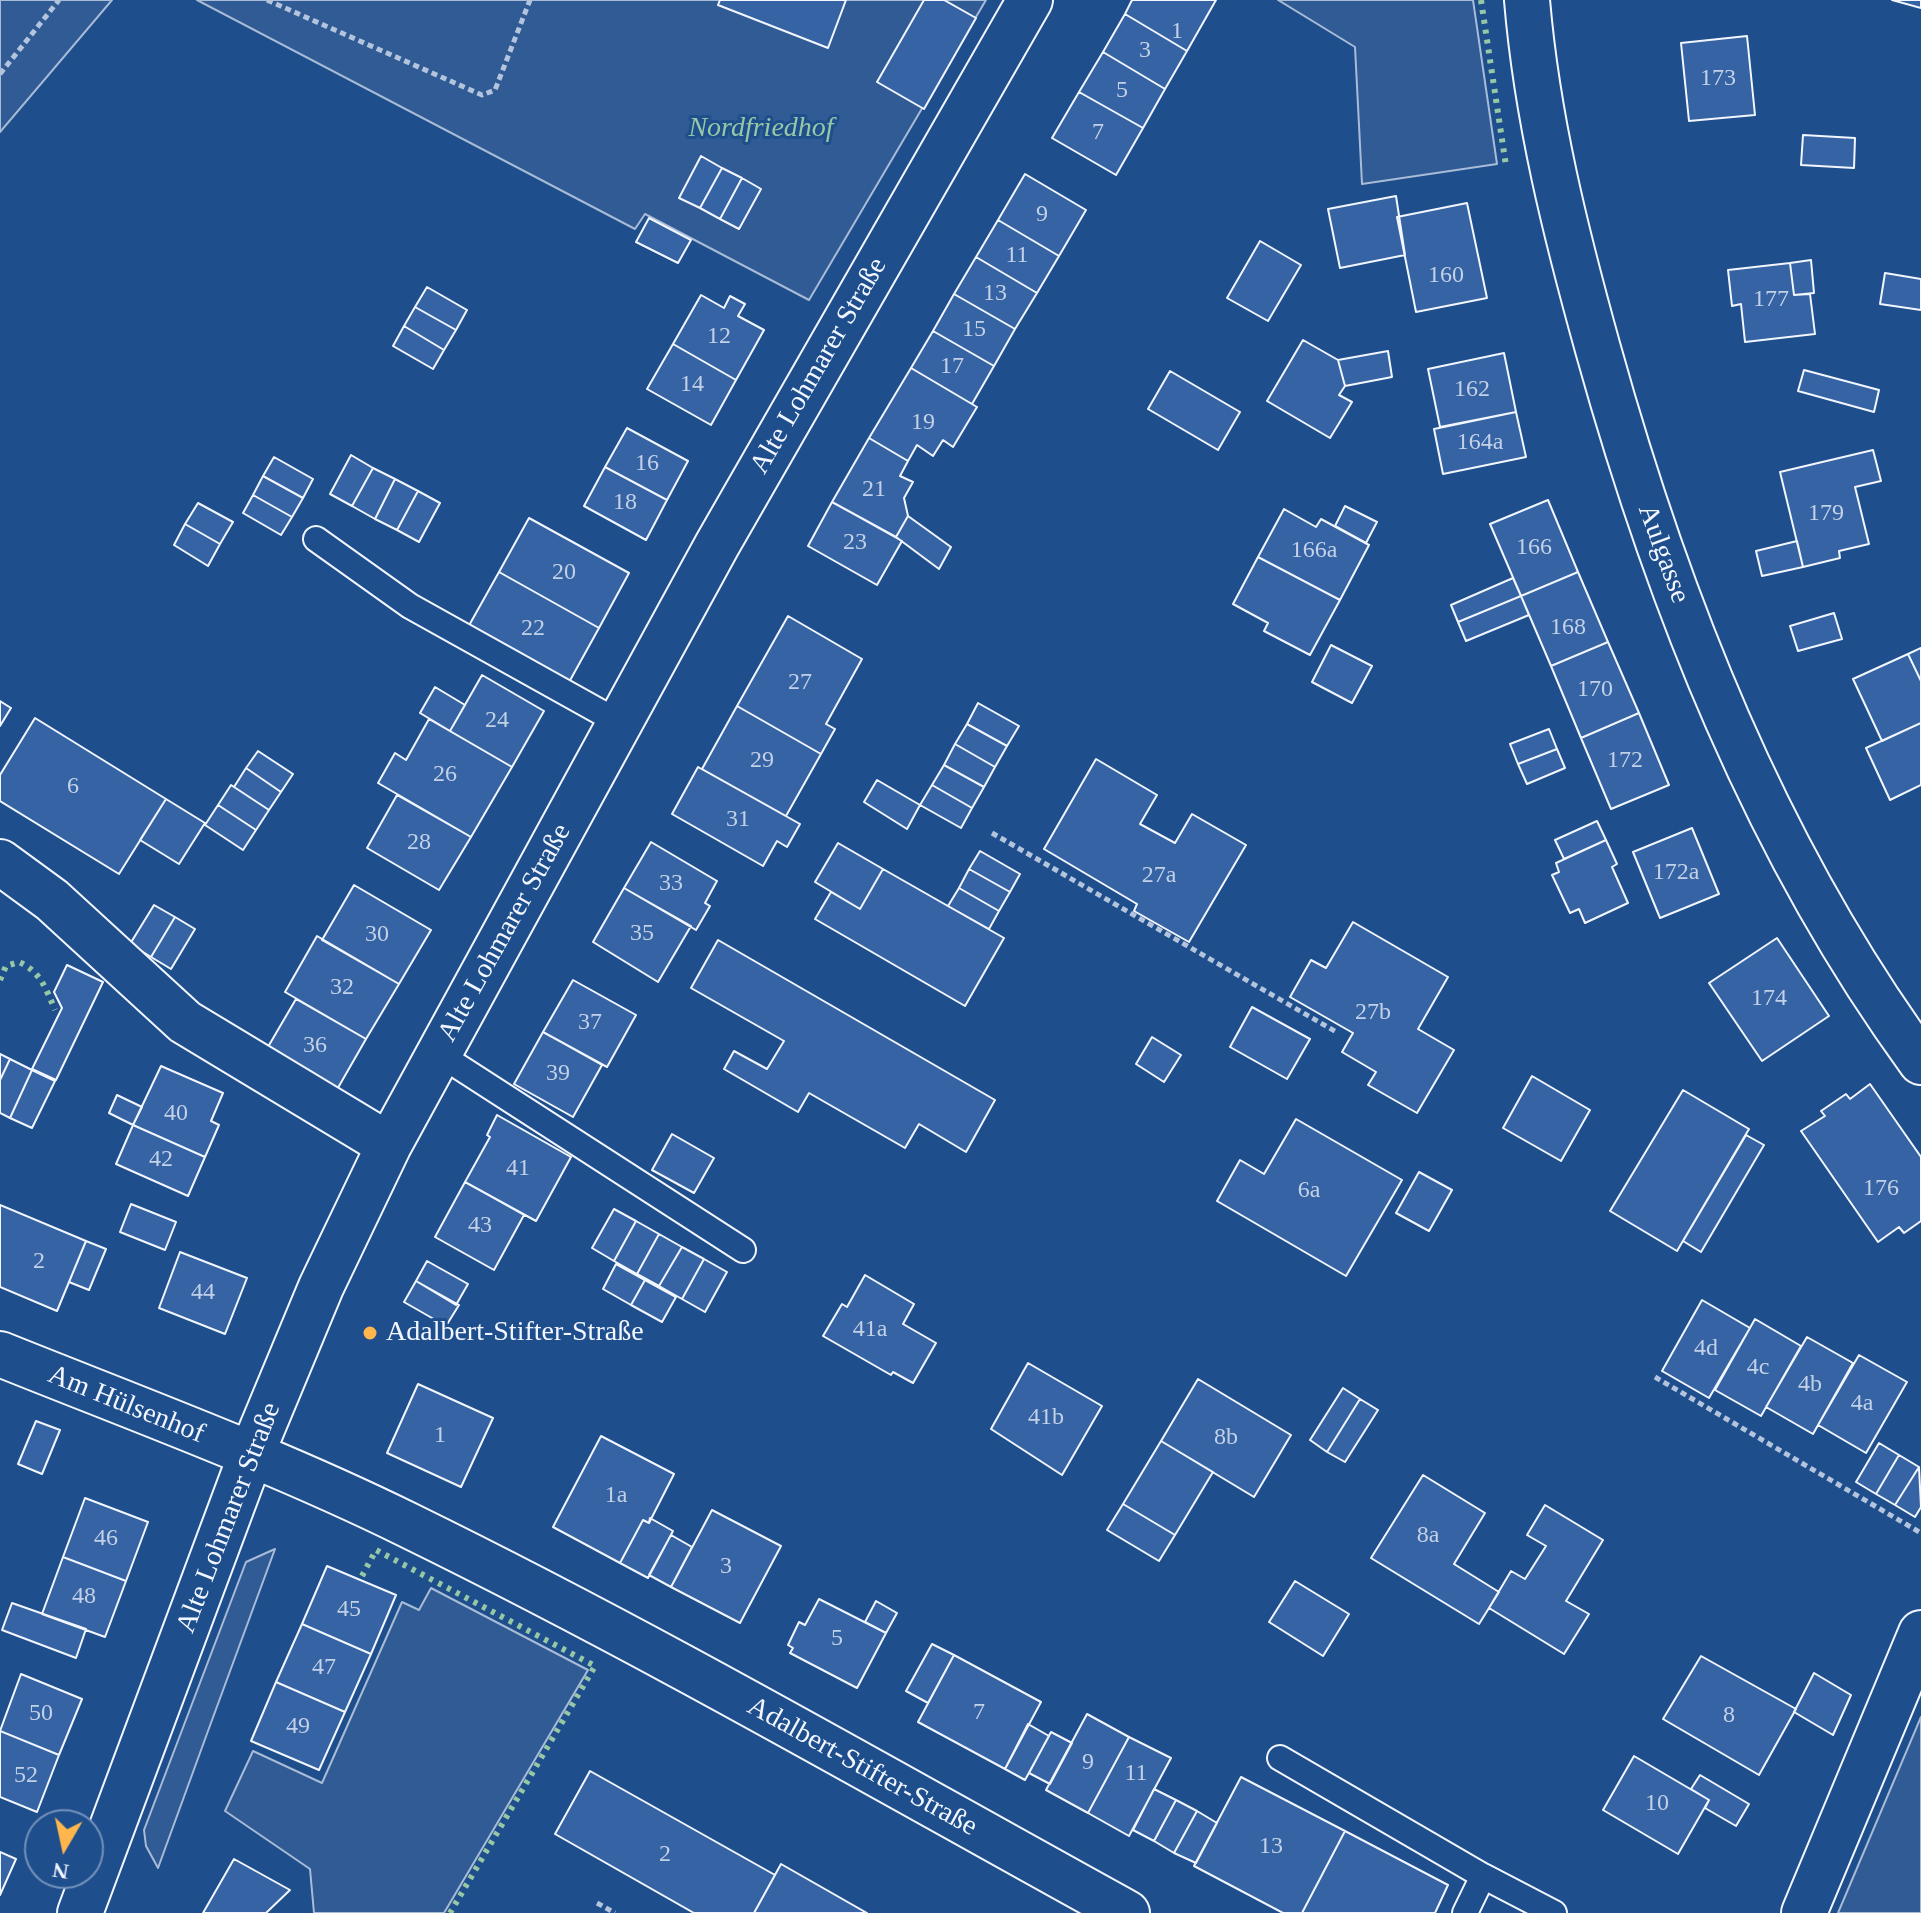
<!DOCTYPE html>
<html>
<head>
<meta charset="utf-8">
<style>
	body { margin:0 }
	#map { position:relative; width:1921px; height:1913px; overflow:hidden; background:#1f4e8c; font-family:"Times New Roman",serif }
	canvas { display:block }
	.north { position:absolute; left:24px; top:1809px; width:80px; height:80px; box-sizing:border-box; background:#1f4e8c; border:2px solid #7391ba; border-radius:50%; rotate:189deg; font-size:22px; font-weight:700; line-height:32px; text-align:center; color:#f2f6ff }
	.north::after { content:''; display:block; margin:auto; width:28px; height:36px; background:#ffb74d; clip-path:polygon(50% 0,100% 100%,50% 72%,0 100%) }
</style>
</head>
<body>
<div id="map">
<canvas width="1921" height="1913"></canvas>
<div class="north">N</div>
</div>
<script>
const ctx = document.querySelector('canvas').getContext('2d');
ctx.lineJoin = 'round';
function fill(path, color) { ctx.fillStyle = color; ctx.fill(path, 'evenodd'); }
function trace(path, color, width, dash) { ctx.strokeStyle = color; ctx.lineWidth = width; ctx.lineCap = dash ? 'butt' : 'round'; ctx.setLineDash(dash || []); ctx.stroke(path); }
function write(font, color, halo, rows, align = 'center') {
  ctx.font = font + ' "Times New Roman",serif'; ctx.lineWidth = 6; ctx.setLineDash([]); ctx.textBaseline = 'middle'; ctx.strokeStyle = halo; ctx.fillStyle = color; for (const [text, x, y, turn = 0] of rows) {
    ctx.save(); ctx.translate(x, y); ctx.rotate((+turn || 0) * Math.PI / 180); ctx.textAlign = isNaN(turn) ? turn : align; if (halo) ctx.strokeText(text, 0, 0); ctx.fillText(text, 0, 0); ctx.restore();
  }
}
const built = new Path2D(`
	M0,0H112L0,132Z
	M197,0H986L809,300L645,214L635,229Z
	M1278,0H1473L1497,164L1362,184L1355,47Z
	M275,1549L208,1731L158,1868L146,1846L144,1830L246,1562Z
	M431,1588L588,1670L444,1913H314L310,1869L225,1811L253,1751L322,1783L402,1602L419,1610Z
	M1921,1717V1913H1838Z`);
fill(built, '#305b95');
trace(built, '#a8bbd7', 2);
const building = new Path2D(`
	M720,0H846L828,48L718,5Z
	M924,0H944L976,18L924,109L877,82Z
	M1132,0H1216L1187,51L1125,14Z
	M1892,0H1921V8Z
	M1125,14L1187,51L1165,89L1103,52Z
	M1747,36L1755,115L1689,121L1681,43Z
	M1103,52L1165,89L1143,128L1079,92Z
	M1079,92L1143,128L1116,175L1052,138Z
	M1803,135L1855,138L1854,168L1801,165Z
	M701,156L722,168L700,208L679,198Z
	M722,168L742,178L720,219L700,208Z
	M1025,174L1086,210L1059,256L998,220Z
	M742,178L761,189L739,229L720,219Z
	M1396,196L1405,255L1340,268L1328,209Z
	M1467,203L1487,298L1416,312L1397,217Z
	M649,218L691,240L678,263L636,242Z
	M998,220L1059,256L1037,293L976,257Z
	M1260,241L1301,265L1268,321L1227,298Z
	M976,257L1037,293L1015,329L954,294Z
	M1811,260L1814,293L1794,295L1790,263Z
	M1790,263L1794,295L1810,294L1815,334L1745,342L1741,304L1732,306L1728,270Z
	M1885,273L1921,279V310L1880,304Z
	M427,287L467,310L456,330L415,307Z
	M954,294L1015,329L994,366L933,331Z
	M701,295L724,308L730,296L745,304L738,316L764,330L736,380L673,344Z
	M415,307L456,330L444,350L404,326Z
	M404,326L444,350L433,369L393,346Z
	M933,331L994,366L972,404L911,368Z
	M1303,340L1338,360L1345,386L1339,395L1352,402L1330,438L1267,401Z
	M673,344L736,380L711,425L647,389Z
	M1388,351L1392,377L1345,386L1338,360Z
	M1504,353L1516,412L1440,427L1428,369Z
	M911,368L977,407L953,447L943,440L933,456L917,445L908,461L869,438Z
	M1804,370L1879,390L1874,412L1798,391Z
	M1170,371L1240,412L1218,450L1148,409Z
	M1516,412L1526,457L1443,474L1434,429Z
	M627,428L688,461L667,500L605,467Z
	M869,438L908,461L900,476L913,482L904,498L908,516L896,537L832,502Z
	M1873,450L1881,481L1855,487L1869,544L1839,551L1840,558L1803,567L1780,472Z
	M351,455L373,468L352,506L330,494Z
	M274,457L313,479L303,498L263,476Z
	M605,467L667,500L646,540L584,506Z
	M373,468L395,479L375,519L352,506Z
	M263,476L303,498L292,517L253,495Z
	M395,479L418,491L397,530L375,519Z
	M418,491L440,503L419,542L397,530Z
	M253,495L292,517L281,535L243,513Z
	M1548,500L1578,572L1521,596L1490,524Z
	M832,502L902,541L877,585L808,546Z
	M198,503L233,522L220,544L185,524Z
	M1345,506L1377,522L1366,543L1335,526Z
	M1284,509L1316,527L1321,519L1369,545L1340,600L1258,557Z
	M908,516L951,547L939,569L896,537Z
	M529,518L629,573L599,628L499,572Z
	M185,524L220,544L208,566L174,545Z
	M1797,541L1803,567L1762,576L1756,551Z
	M1258,557L1340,600L1310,655L1264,631L1268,623L1233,604Z
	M499,572L599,628L568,684L467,629Z
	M1578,572L1608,642L1551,666L1521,596Z
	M1513,578L1521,596L1458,622L1451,605Z
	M1521,596L1529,615L1466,641L1458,622Z
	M1834,613L1842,639L1798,651L1790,626Z
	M788,616L862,659L826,724L835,729L821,754L737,706Z
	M1608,642L1639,713L1581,738L1551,666Z
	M1331,645L1372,666L1352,703L1312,682Z
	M1921,648V681L1908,654Z
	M1908,654L1921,681V723L1882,741L1853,679Z
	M482,675L544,711L512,767L450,731Z
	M435,687L465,705L450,731L420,713Z
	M0,701L11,708L0,726Z
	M978,703L1019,726L1007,746L967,724Z
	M737,706L821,754L786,816L702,769Z
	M1639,713L1669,785L1611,809L1581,738Z
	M35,718L166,799L119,874L0,801V775Z
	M429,719L512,767L471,837L378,783L395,753L406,760Z
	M1921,723V785L1890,800L1866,748Z
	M967,724L1007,746L995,767L955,744Z
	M1549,729L1557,749L1518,764L1510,744Z
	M955,744L995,767L984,787L944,765Z
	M1557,749L1565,768L1527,784L1518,764Z
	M258,751L293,774L281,792L246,768Z
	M1096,759L1157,795L1140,824L1175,843L1192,814L1246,845L1189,942L1134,911L1137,904L1044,849Z
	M944,765L984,787L972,808L932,785Z
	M698,767L800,824L787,847L777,841L763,866L672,814Z
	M246,768L281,792L269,810L234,787Z
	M877,780L920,805L907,829L864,802Z
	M231,785L269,810L256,830L218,805Z
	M932,785L972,808L961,828L920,805Z
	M397,795L471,837L439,890L367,848Z
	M166,799L205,823L179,864L140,840Z
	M218,805L256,830L243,850L205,825Z
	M1597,821L1606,840L1564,859L1555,840Z
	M1692,828L1719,894L1660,918L1633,852Z
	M1606,840L1617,864L1612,867L1628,903L1585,923L1579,909L1570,913L1552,875L1559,872L1556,863Z
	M651,842L717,881L705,903L710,906L696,930L624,888Z
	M838,843L883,869L860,909L815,882Z
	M980,851L1020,874L1010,892L969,869Z
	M883,869L1004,938L965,1006L815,919L831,892L860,909Z
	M969,869L1010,892L999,911L959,888Z
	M354,885L431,930L399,984L322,940Z
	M624,888L691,926L658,982L593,942Z
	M959,888L999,911L989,929L948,906Z
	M154,905L175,917L151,957L130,944Z
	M175,917L195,929L171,969L151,957Z
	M1353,922L1448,977L1418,1029L1454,1050L1417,1113L1368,1085L1376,1072L1342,1052L1353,1033L1290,997L1311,960L1326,968Z
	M317,936L399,984L366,1039L285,992Z
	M1777,938L1829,1016L1762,1061L1709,983Z
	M718,940L995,1100L966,1152L919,1124L905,1148L809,1093L798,1112L724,1069L734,1051L767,1069L784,1041L691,988Z
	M67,965L103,982L56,1080L32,1069L62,1008L54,992Z
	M573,980L636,1015L607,1067L543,1032Z
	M296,999L366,1039L335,1093L265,1052Z
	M1252,1007L1310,1039L1287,1079L1230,1047Z
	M543,1032L602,1065L573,1117L514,1084Z
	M1152,1037L1181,1055L1164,1082L1136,1064Z
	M0,1054L10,1059L0,1080Z
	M10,1059L32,1070L10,1118L0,1113V1080Z
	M161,1066L223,1093L211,1121L219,1125L205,1157L133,1125Z
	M32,1070L55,1081L32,1128L10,1118Z
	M1532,1076L1590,1110L1561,1161L1503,1128Z
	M1870,1084L1921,1157V1221L1904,1233L1899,1227L1878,1242L1801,1131L1825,1116L1821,1111L1846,1094L1850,1099Z
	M1683,1090L1749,1129L1677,1251L1610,1211Z
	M117,1095L142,1107L133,1125L109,1113Z
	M497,1115L571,1157L536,1221L465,1182L490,1137L487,1135Z
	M1296,1119L1402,1180L1346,1276L1217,1201L1240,1160L1264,1174Z
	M133,1125L205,1157L188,1196L116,1164Z
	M672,1134L714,1158L694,1193L652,1170Z
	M1746,1135L1764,1145L1701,1252L1683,1241Z
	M1419,1172L1452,1190L1429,1231L1396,1213Z
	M465,1182L524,1215L494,1270L435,1237Z
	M131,1204L176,1222L165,1250L120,1232Z
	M0,1205L86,1241L57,1311L0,1287Z
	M614,1209L636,1221L614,1261L592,1248Z
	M636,1221L659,1234L637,1274L614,1261Z
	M659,1234L682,1247L659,1286L637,1274Z
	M86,1241L106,1249L89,1290L69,1282Z
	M682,1247L704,1259L682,1299L659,1286Z
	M180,1252L247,1278L225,1334L159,1308Z
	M704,1259L727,1272L705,1312L682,1299Z
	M427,1261L468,1284L456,1305L416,1281Z
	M616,1264L645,1280L631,1305L603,1289Z
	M865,1275L914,1304L903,1324L936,1343L913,1383L893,1372L891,1375L823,1336L842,1304L847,1307Z
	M645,1280L676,1297L662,1322L631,1305Z
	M416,1281L459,1305L446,1326L404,1302Z
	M1702,1300L1750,1328L1709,1398L1662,1371Z
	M1755,1319L1801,1346L1761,1416L1715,1390Z
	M1807,1337L1853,1363L1813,1434L1766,1407Z
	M1859,1355L1907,1382L1866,1453L1818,1425Z
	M1028,1363L1102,1406L1062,1475L991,1429Z
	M1198,1379L1291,1435L1254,1497L1161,1441Z
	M418,1384L493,1418L461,1487L387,1453Z
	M1343,1388L1360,1399L1327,1452L1310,1440Z
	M1360,1399L1378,1410L1345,1462L1327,1452Z
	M36,1421L60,1430L42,1474L18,1464Z
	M601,1436L674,1474L649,1523L643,1520L620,1563L553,1527Z
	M1161,1441L1213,1472L1175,1535L1123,1504Z
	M1879,1443L1899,1455L1876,1494L1856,1482Z
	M1899,1455L1919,1467L1895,1505L1876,1494Z
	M1919,1467L1921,1507L1915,1517L1895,1505Z
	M1423,1475L1485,1513L1454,1564L1499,1592L1479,1624L1371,1558Z
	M85,1498L148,1522L126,1581L63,1557Z
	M1123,1504L1175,1535L1159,1561L1107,1530Z
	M1545,1505L1603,1540L1566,1601L1589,1614L1564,1654L1489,1608L1511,1571L1525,1579L1546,1546L1527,1535Z
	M712,1510L781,1546L740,1623L671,1587Z
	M650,1518L673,1531L648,1578L620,1563L643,1520L649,1523Z
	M671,1535L692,1547L671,1587L649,1575Z
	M63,1557L126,1581L105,1637L42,1614Z
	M327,1566L396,1595L371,1654L302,1624Z
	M1295,1581L1349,1614L1323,1656L1269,1622Z
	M819,1599L886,1633L857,1688L790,1653L793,1648L788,1645L799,1622L805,1625Z
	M876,1601L897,1613L886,1633L865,1622Z
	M12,1603L86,1629L76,1658L2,1630Z
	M302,1624L371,1654L345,1712L276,1682Z
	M932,1644L954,1655L928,1703L906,1691Z
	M954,1655L1041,1702L1005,1769L918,1722Z
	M1701,1656L1796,1709L1759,1775L1663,1719Z
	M1814,1673L1851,1695L1833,1735L1794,1712Z
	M21,1674L82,1699L59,1755L0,1731Z
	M276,1682L345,1712L319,1770L251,1741Z
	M1087,1714L1129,1737L1088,1813L1046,1790Z
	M1028,1724L1049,1736L1025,1780L1005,1769Z
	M0,1731L59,1755L37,1812L0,1797Z
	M1051,1732L1072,1743L1050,1784L1029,1773Z
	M1129,1737L1171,1758L1129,1836L1088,1813Z
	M1634,1756L1709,1800L1678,1854L1603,1810Z
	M590,1771L775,1875L754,1913H694L555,1834Z
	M1700,1775L1749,1804L1736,1826L1705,1808L1709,1800L1691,1789Z
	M1241,1777L1345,1831L1302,1913H1283L1194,1866Z
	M1154,1789L1176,1800L1154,1841L1133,1830Z
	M1176,1800L1197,1811L1174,1853L1154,1841Z
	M1197,1811L1217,1823L1196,1863L1174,1853Z
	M1345,1831L1448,1885L1435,1913H1302Z
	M0,1852L16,1859L0,1895Z
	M234,1859L290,1890L266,1913H203Z
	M781,1864L867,1913H754Z`);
fill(building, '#3563a3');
trace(building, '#f2f6ff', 2);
const lane = new Path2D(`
	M316,539L410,606L620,723
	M439,1054L743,1250
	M1280,1758L1483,1876L1554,1913
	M1465,1913L1483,1876`);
const street = new Path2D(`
	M0,862L52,900L185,1022L389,1145
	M0,1354C137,1409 276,1460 408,1525C653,1645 889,1782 1127,1913
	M80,1913L251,1455L321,1287L389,1145L717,545L1030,0
	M1804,1913L1921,1633`);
const secondary = new Path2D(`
	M1527,0C1537,119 1566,234 1598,349C1668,601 1766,850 1921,1062`);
trace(lane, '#f2f6ff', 28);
trace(street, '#f2f6ff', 48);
trace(secondary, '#f2f6ff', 48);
trace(new Path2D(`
	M267,0L482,95L495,90L530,0
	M0,74L59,0
	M992,833L1338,1033
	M1655,1377L1921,1533
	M597,1903L615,1913`), '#b3c4dc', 5, [6, 4]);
trace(lane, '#1f4e8c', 24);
trace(street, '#1f4e8c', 44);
trace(secondary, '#1f4e8c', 44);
trace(new Path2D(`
	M1481,0L1506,166
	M0,980L6,966L19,962C41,972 46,989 55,1010
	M362,1576L376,1550L595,1666L450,1913`), '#97c8a6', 6, [4, 6]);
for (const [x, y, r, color] of [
	[370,1333,8,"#ffb74d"]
]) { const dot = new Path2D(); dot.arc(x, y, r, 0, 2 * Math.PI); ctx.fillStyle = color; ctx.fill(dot); trace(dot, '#1f4e8c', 3); }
write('24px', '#c3d1e8', null, [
	["1",1177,32],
	["3",1145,51],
	["173",1718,79],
	["5",1122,91],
	["7",1098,133],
	["9",1042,215],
	["11",1017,256],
	["160",1446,276],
	["13",995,294],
	["177",1771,300],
	["15",974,330],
	["12",719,337],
	["17",952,367],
	["14",692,385],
	["162",1472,390],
	["19",923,423],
	["164a",1480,443],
	["16",647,464],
	["21",874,490],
	["18",625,503],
	["179",1826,514],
	["23",855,543],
	["166",1534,548],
	["166a",1314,551],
	["20",564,573],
	["168",1568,628],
	["22",533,629],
	["27",800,683],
	["170",1595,690],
	["24",497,721],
	["29",762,761],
	["172",1625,761],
	["26",445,775],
	["6",73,787],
	["31",738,820],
	["28",419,843],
	["172a",1676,873],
	["27a",1159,876],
	["33",671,884],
	["35",642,934],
	["30",377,935],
	["32",342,988],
	["174",1769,999],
	["27b",1373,1013],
	["37",590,1023],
	["36",315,1046],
	["39",558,1074],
	["40",176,1114],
	["42",161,1160],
	["41",518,1169],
	["176",1881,1189],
	["6a",1309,1191],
	["43",480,1226],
	["2",39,1262],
	["44",203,1293],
	["41a",870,1330],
	["4d",1706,1349],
	["4c",1758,1368],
	["4b",1810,1385],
	["4a",1862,1404],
	["41b",1046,1418],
	["1",440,1436],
	["8b",1226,1438],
	["1a",616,1496],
	["8a",1428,1536],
	["46",106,1539],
	["3",726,1567],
	["48",84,1597],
	["45",349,1610],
	["5",837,1639],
	["47",324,1668],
	["7",979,1713],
	["50",41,1714],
	["8",1729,1716],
	["49",298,1727],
	["9",1088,1763],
	["11",1136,1774],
	["52",26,1776],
	["10",1657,1804],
	["13",1271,1847],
	["2",665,1855]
]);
write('italic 28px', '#97c8a6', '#1f4e8c', [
	["Nordfriedhof",761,129]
]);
write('28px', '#f2f6ff', '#1f4e8c', [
	["Alte Lohmarer Straße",819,366,-60],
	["Aulgasse",1663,554,70],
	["Alte Lohmarer Straße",505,933,-61],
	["Am Hülsenhof",126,1405,22],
	["Alte Lohmarer Straße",229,1518,-69],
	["Adalbert-Stifter-Straße",862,1767,29]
]);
write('28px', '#f2f6ff', '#1f4e8c', [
	["Adalbert-Stifter-Straße",386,1333]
], 'left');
</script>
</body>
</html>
